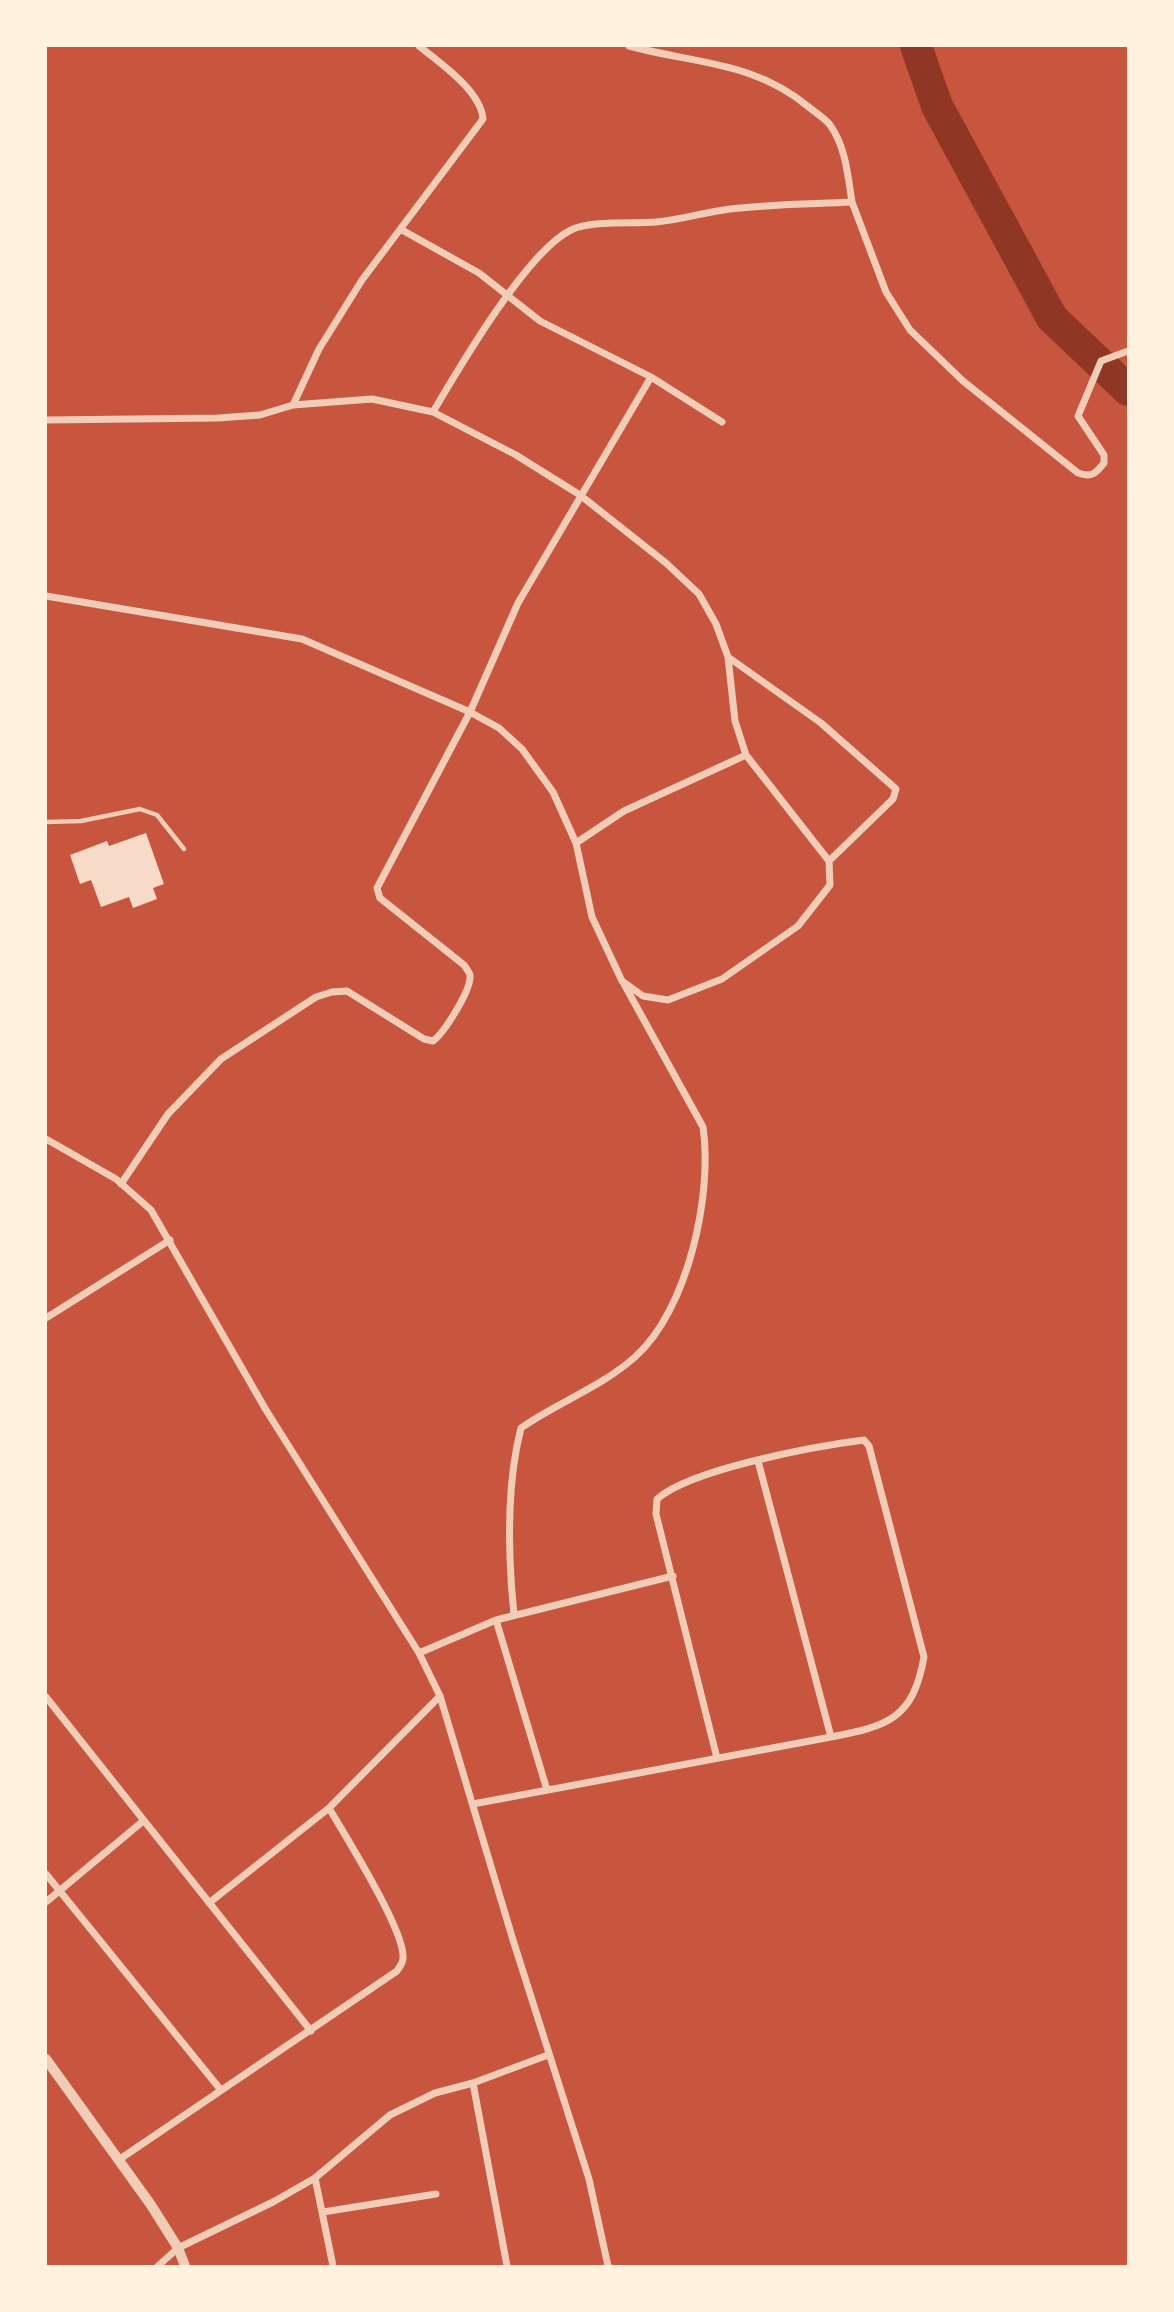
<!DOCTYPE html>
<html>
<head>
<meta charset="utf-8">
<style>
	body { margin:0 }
	#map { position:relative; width:1174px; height:2312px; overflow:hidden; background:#c8553d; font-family:"Golos Text",sans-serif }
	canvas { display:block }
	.frame { position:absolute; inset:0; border:47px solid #fff3e0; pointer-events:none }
</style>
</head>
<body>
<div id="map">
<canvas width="1174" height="2312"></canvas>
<div class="frame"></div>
</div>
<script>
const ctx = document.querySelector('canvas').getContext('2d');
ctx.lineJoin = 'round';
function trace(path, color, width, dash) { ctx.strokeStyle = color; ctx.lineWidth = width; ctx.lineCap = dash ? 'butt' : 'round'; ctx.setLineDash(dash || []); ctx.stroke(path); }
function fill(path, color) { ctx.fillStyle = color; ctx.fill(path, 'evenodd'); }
trace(new Path2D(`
	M916,46L937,106L1052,318L1128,390`), '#8f3625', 32);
fill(new Path2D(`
	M146,833L164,884L153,888L157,899L133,908L129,897L101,907L91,880L80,884L70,855L107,841L109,846Z`), '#f7dbc8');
trace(new Path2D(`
	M46,822L81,821L140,809L157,815L184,849`), '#f1ccb7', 4.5);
trace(new Path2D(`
	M852,202L886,292L910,330L963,381L1078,473C1092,478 1096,473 1104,463V455L1078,416L1101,361L1128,351
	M402,230L479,273L540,321L651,377L722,422
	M293,405L319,349L362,280L483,119C481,91 440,63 419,46
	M433,412C459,368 527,251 571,230C591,220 633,224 656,222C681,220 705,212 730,209C770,204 812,204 852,202C848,177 846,147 830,125C826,119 816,113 810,108C754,61 696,64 629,46
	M46,420L218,418L260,415L293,405L372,399L433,412L516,455L580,495L666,563L699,594L716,624L728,657L735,721L746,755L829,861L830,885L798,926L722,979L668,1000L643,996L622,981L592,917L576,843L553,792L522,749L499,728L470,712L518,603L651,377
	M46,596L302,639L470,712L377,888L380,898L464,965C466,968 469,972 470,975C472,989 444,1033 433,1041L424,1039L347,991L332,992L316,997L221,1059L168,1114L121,1184
	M728,657L821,723L896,789L893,799L829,861
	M576,843L624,811L746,755
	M46,1139L116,1179L151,1210L266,1410L419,1653L440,1696L513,1940L589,2179L608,2266
	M46,1318L170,1240
	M758,1461L831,1737
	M514,1615C508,1556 506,1486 521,1428C558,1402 600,1388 635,1357C688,1310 713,1194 703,1127L624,984
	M496,1620L547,1790
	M419,1653L496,1620L673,1576
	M46,1697L311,2031
	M473,1804L831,1737C888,1726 913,1719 924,1657L869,1446L864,1440C816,1446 691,1469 657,1499L656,1514L717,1758
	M46,1874L220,2089
	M46,1902L142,1822
	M209,1903L329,1808L440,1696
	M473,2083L507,2266
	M120,2159L397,1971C400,1966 404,1962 403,1956C403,1928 346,1837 329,1808
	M315,2178L333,2266
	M323,2212L436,2194
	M158,2266L178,2248L273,2202L315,2178L390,2115L435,2093L473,2083L548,2055`), '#f1ccb7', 7);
trace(new Path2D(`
	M46,2059L151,2205L178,2248L185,2266`), '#f1ccb7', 10);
</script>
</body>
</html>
